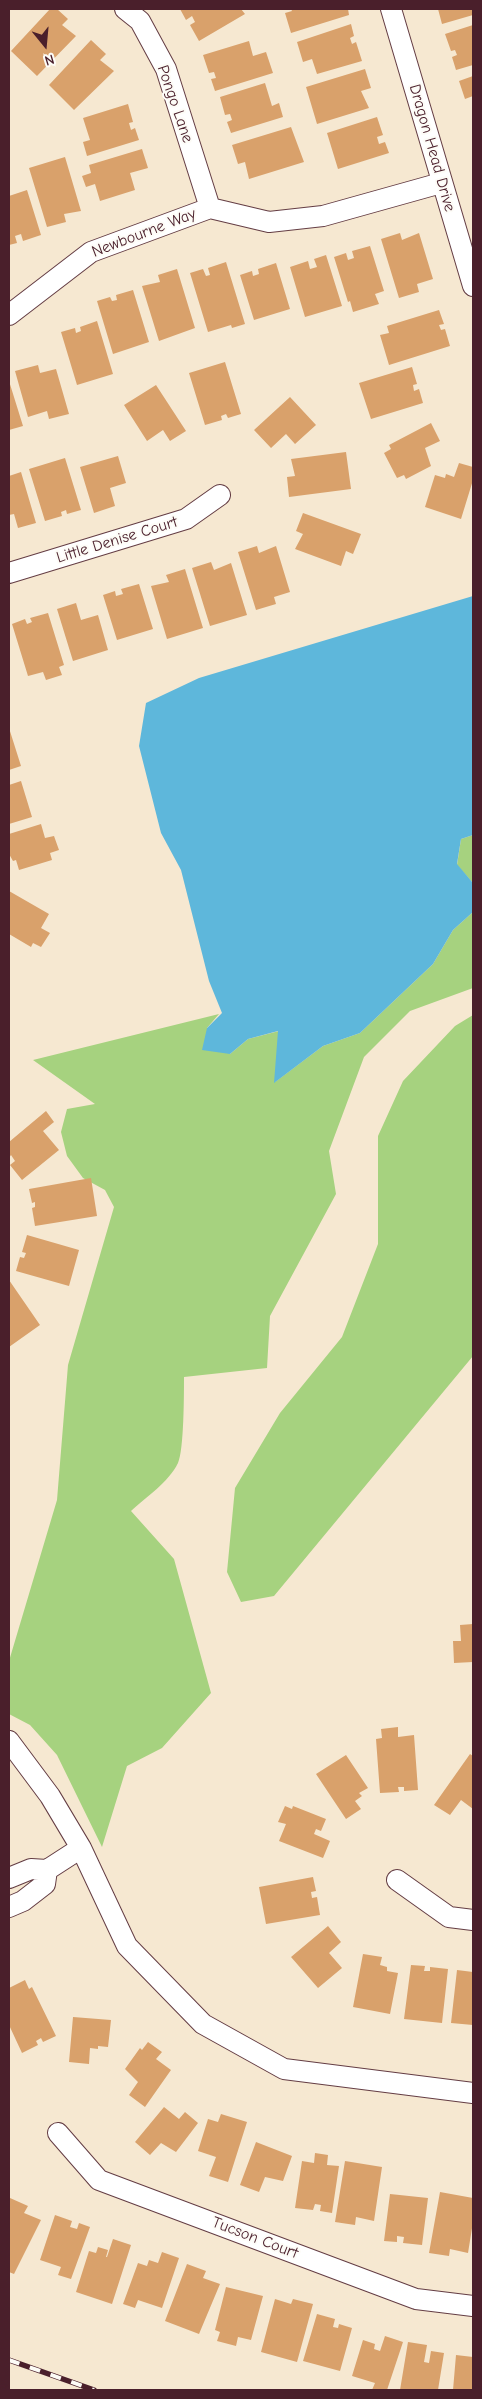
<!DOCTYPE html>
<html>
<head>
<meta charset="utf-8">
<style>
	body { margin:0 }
	#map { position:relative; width:482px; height:2399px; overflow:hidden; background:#f6e8d1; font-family:"Comic Neue",sans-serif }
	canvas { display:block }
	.frame { position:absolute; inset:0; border:10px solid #4a1f2b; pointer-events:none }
	.north { position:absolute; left:20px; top:20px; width:50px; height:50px; -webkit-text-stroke:4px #fdfcf7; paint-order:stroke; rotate:163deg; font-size:14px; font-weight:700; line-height:20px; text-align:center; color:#4a1f2b }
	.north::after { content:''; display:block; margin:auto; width:18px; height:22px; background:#4a1f2b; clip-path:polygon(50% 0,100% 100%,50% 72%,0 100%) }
</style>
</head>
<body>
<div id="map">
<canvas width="482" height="2399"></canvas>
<div class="frame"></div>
<div class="north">N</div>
</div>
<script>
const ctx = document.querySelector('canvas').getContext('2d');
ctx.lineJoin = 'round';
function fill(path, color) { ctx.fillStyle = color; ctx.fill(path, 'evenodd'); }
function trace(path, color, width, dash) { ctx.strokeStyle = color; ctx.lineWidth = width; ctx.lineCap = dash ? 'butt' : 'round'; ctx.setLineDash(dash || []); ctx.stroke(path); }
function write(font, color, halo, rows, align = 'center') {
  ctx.font = font + ' "Comic Neue",sans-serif'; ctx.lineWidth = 4; ctx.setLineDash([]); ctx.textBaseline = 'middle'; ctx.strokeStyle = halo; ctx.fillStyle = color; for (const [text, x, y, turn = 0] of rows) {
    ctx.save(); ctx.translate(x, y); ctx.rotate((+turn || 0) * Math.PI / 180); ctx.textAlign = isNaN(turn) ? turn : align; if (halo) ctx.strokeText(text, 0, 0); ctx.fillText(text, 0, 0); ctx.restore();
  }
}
fill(new Path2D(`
	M473,835V883L457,865L461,839Z
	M473,912V988L410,1011L364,1057L329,1151L336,1194L270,1316L267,1368L184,1377C184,1394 184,1450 178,1463C168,1483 147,1496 131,1511L174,1559L211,1693L162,1748L127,1766L102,1847L57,1755L30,1725L9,1714V1661L57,1500L68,1365L114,1207L105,1190L83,1178L67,1156L61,1132L67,1109L95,1104L33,1060L219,1014L207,1028L230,1054L248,1039L279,1031L275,1082L323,1046L360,1033L433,964L453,930Z
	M473,1015V1356L274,1596L241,1602L227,1572L235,1488L280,1413L342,1337L378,1244V1136L403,1081L455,1026Z`), '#a6d27f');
fill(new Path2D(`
	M473,596V835L461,839L457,864L473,883V912L453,930L433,964L360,1033L323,1046L274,1083L278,1031L248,1039L230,1054L202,1050L207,1028L222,1013L209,981L181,870L161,833L139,746L146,703L199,678Z`), '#5eb7db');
fill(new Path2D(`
	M50,9H57L68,19L62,25L76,36L37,76L11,51Z
	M180,9H241L245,14L199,41L190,25L195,22L192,16L186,20Z
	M291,9H348L349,15L291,33L285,13L292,11Z
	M438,9H473V15L442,24Z
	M351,24L354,36L350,38L352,44L356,42L362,61L317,74L312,59L303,62L297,42Z
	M473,25V65L456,70L452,57L457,55L455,50L451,51L445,34Z
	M91,40L106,54L100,60L114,71L74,110L49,85Z
	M249,41L253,56L266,52L273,73L215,91L211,79L216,78L214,72L209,73L203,55Z
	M365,69L371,88L361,91L369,108L317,124L306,87Z
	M473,76V96L465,99L459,81Z
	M265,83L272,106L279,103L283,117L231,133L227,122L232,120L230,114L225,115L220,97Z
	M128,104L133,122L129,123L131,130L135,128L139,140L87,156L83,142L90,140L83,118Z
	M377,117L383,135L377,137L379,144L385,142L389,153L338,169L327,133Z
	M291,127L304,162L249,179L245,162L238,164L232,145Z
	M142,149L148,168L130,173L135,190L100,201L95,184L86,187L82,176L91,173L89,165Z
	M65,157L81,211L64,214L66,222L47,227L29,168Z
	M27,190L41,235L23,241L21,234L15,236L17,243L9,245V196Z
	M400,233L402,240L419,233L433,279L417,284L419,292L399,298L381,239Z
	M370,246L384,291L375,294L379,304L353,312L350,301L348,302L334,257L346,253L348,260L354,258L352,251Z
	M326,255L342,306L305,317L290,267L308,261L310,269L317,267L314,259Z
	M226,262L245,324L232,328L231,325L208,332L190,273L203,269L206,276L210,275L208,268Z
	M276,263L290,309L254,320L240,275L252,271L253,276L259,274L258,269Z
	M177,269L195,328L159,341L142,286L160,282L158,275Z
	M133,290L149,342L113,354L97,301L110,297L112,301L117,300L116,295Z
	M439,310L444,324L439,325L441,330L445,329L450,346L389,365L380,335L389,333L387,326Z
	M97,321L113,374L77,385L61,332L75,328L76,333L81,331L80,327Z
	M225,362L241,414L228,418L226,414L221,416L222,420L205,425L189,373Z
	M38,365L40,373L56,369L69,414L49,419L47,411L28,417L15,371Z
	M412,367L417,384L413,385L414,391L419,389L423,403L371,419L359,383Z
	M9,381L23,426L9,430Z
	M156,385L186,431L170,441L163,430L147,441L124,405Z
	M290,397L316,425L295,444L286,434L271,448L254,430Z
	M431,423L440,441L425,448L431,466L406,479L404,475L397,478L384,453L391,449L389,445Z
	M346,452L351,489L289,497L287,477L295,476L291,459Z
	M118,456L126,483L110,488L115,506L94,513L80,467Z
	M65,458L81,510L67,514L66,510L61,512L62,516L45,521L29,469Z
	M459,463L473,467V480L461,519L425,507L435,475L445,478L446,474L454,477Z
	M21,472L36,523L18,528L14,514L9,515V476Z
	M303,513L361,534L353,554L346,551L341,566L295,549L303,534L296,531Z
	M257,546L259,553L276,546L290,592L274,597L276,604L256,610L238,552Z
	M211,562L214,570L231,563L247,615L210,626L192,568Z
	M185,569L203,628L167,639L151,586L169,582L166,575Z
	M139,584L153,629L117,640L103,595L115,591L116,596L123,594L121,589Z
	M76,603L81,620L98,615L108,650L73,661L57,609Z
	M48,613L64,665L59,667L62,675L46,680L43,672L28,676L12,624L25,619L27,624L32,622L30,618Z
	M9,728L21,766L9,770Z
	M21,781L32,817L9,824V785Z
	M41,824L45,838L54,836L59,850L50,853L52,860L19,870L16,860L13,861L9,854V834Z
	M9,891L49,914L41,928L50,933L41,947L33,943L31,947L9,934Z
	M46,1111L54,1122L43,1131L59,1150L22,1180L10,1165L15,1161L11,1155L9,1158V1142Z
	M91,1178L97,1216L35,1226L32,1208L35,1207V1202L32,1203L29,1189Z
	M27,1235L79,1250L69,1286L16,1271L20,1257L24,1258L26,1253L22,1252Z
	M9,1280L40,1325L9,1347Z
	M473,1624V1662L454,1663L453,1641H461L460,1625Z
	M398,1727V1737L414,1735L418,1790L404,1791V1787H398L399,1792L380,1793L376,1739L382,1738L381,1729Z
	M470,1754L473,1756V1809L461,1800L450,1815L434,1805Z
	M346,1755L368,1788L359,1793L362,1796L355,1801L361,1809L346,1819L316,1774Z
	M285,1806L292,1809L293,1806L326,1819L321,1831L316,1829L314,1834L330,1841L323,1858L279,1841L286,1824L278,1822Z
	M313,1877L316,1891L311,1892L312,1898L317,1897L320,1915L266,1924L259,1887Z
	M328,1926L341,1942L329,1953L342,1968L318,1988L291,1957Z
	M363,1954L382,1957L380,1965L387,1967V1971L398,1973L390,2014L353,2007Z
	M411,1965L425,1966L424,1971H430V1967L448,1969L442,2023L404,2019Z
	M457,1970L473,1972V2025L451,2023Z
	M25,1980L29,1989L32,1987L56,2036L43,2042L41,2038L36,2041L38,2045L22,2053L9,2025V1988Z
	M73,2017L111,2020L108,2047L98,2046V2049L90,2048L89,2064L69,2062Z
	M148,2042L162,2052L156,2059L171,2070L145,2107L129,2095L138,2082L125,2069L140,2048L142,2050Z
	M164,2107L179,2119L185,2112L198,2123L176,2152L161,2143L150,2155L135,2142Z
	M221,2114L247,2122L228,2182L209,2176L216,2157L198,2151L208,2119L218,2122Z
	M256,2142L292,2156L283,2181L265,2177L259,2192L240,2185Z
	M315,2153L328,2155L327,2165L339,2166L332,2213L320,2211L321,2205L315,2204L313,2210L295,2208L302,2161L314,2163Z
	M345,2161L382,2167L374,2221L356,2217L355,2225L335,2222Z
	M440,2192L473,2198V2222L468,2253L450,2249L449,2256L429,2253Z
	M390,2194L428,2198L422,2245L403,2243L404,2237L397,2236V2242L384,2241Z
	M10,2198L28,2206L24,2213L41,2220L14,2274L9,2272Z
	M55,2215L72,2221L70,2227L77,2229L79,2223L90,2227L71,2279L58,2275L61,2267L40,2260Z
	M113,2239L131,2245L112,2304L76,2292L89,2251L96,2253L98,2247L108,2250L106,2257H107Z
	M162,2252L179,2258L162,2308L138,2300L135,2308L123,2304L138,2263L147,2266L149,2260L158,2263Z
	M187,2264L206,2271L203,2278L220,2284L199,2334L165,2321Z
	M226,2287L263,2296L251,2340L238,2337L236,2346L217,2341L220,2332L215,2330Z
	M275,2299L291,2304L293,2299L313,2304L297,2362L261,2352Z
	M317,2314L335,2319L333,2327L338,2328L339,2324L352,2328L340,2371L303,2361Z
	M385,2336L403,2342L387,2390H372L375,2383L352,2376L363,2340L375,2344L374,2349L380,2351Z
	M408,2342L427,2345L424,2362L429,2363L431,2351L444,2353L438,2390H400Z
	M456,2355L473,2357V2390H453Z`), '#d9a16b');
const minor = new Path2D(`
	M125,9L140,21L166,69L210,208
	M391,9L473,286
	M9,315L91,252L210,208L269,222L323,216L441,183
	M9,573L186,519L220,495
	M9,1741L50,1796L81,1848L127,1946L203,2024L284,2069L473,2093
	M9,1878L31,1869L47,1870L81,1848
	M397,1880L449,1917L473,1920
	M9,1907L23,1901L45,1884L47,1870
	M58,2133L99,2180L416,2299L473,2306`);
trace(minor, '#643d44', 22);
trace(minor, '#fff', 20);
const rail = new Path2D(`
	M9,2360L94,2390`);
trace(rail, '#4a1f2b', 5.5);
trace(rail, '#fdfcf7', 4, [11]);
write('16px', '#4a1f2b', '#fdfcf7', [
	["Pongo Lane",175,104,71],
	["Dragon Head Drive",432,148,74],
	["Newbourne Way",144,233,-21],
	["Little Denise Court",117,540,-17],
	["Tucson Court",255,2238,21]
]);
</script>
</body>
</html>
